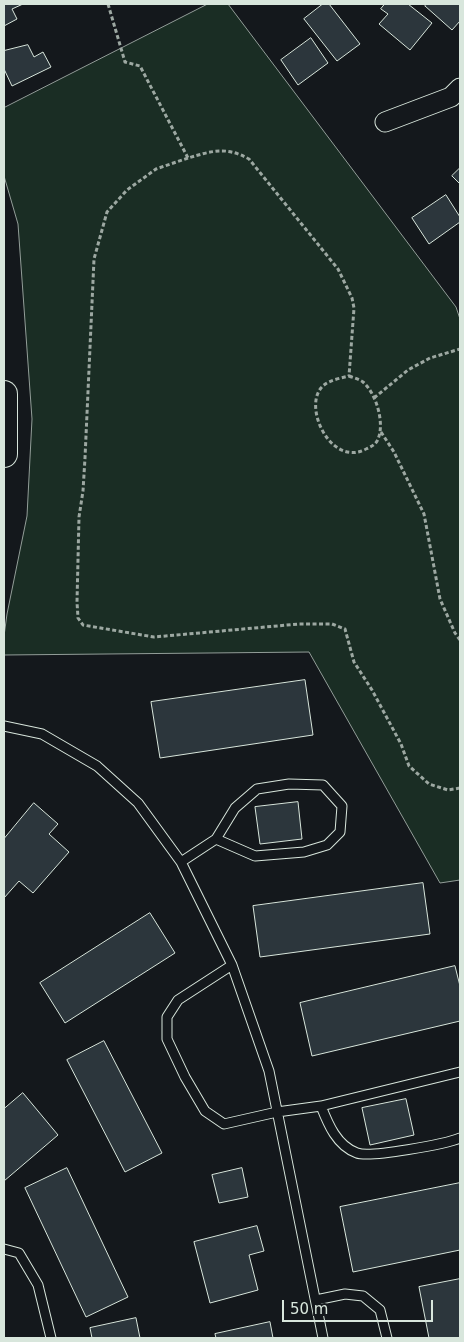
<!DOCTYPE html>
<html>
<head>
<meta charset="utf-8">
<style>
	body { margin:0 }
	#map { position:relative; width:464px; height:1342px; overflow:hidden; background:#14181c; font-family:"DejaVu Sans",sans-serif }
	canvas { display:block }
	.frame { position:absolute; inset:0; border:5px solid #d8e6dc; pointer-events:none }
	.scale { position:absolute; left:282px; top:1300px; width:151px; height:22px; box-sizing:border-box; border:2px solid #d8e6dc; border-top:0; padding-left:6px; font-size:15px; line-height:18px; white-space:nowrap; color:#d8e6dc; -webkit-text-stroke:4px #14181c; paint-order:stroke }
</style>
</head>
<body>
<div id="map">
<canvas width="464" height="1342"></canvas>
<div class="frame"></div>
<div class="scale">50 m</div>
</div>
<script>
const ctx = document.querySelector('canvas').getContext('2d');
ctx.lineJoin = 'round';
function fill(path, color) { ctx.fillStyle = color; ctx.fill(path, 'evenodd'); }
function trace(path, color, width, dash) { ctx.strokeStyle = color; ctx.lineWidth = width; ctx.lineCap = dash ? 'butt' : 'round'; ctx.setLineDash(dash || []); ctx.stroke(path); }
const green = new Path2D(`
	M208,4H228L456,307L460,319V880L440,883L309,652L4,655V636L7,614L27,516L32,419L18,224L4,176V108Z`);
fill(green, '#1a2d24');
trace(green, '#939e99', 1);
const building = new Path2D(`
	M4,4H23L12,9L17,19L4,26Z
	M323,4H329L360,44L337,61L304,19Z
	M385,4H408L432,23L410,50L379,24L388,14L381,9Z
	M427,4H460V21L452,30L425,6Z
	M311,38L328,63L298,85L281,60Z
	M28,45L34,57L43,52L51,67L12,86L4,69V51Z
	M460,168V184L452,176Z
	M446,195L460,217V222L429,244L412,218Z
	M305,680L313,735L160,758L151,702Z
	M298,802L302,839L260,844L255,807Z
	M34,803L58,824L49,834L69,852L33,893L19,881L4,898V839Z
	M423,883L430,934L260,957L253,906Z
	M150,913L175,953L65,1023L40,983Z
	M455,966L460,986V1021L312,1056L300,1003Z
	M104,1041L162,1153L125,1172L67,1060Z
	M23,1093L58,1135L4,1181V1109Z
	M406,1099L414,1135L370,1145L362,1108Z
	M67,1168L128,1297L86,1317L25,1188Z
	M242,1168L248,1197L219,1203L212,1175Z
	M460,1183V1250L353,1272L340,1207Z
	M257,1226L264,1251L249,1255L258,1290L210,1303L194,1242Z
	M460,1279V1338H429L419,1287Z
	M136,1318L140,1338H92L90,1328Z
	M270,1322L273,1338H216L215,1334Z`);
fill(building, '#2c363c');
trace(building, '#d8e6dc', 1);
const lane = new Path2D(`
	M4,726L42,734L97,766L138,803L181,862L232,965L269,1071L323,1338
	M181,862L216,839L235,808L257,789L289,784L323,785L342,806L340,832L327,845L304,852L255,856L216,839
	M232,965L178,1000L167,1017V1039L185,1077L205,1111L224,1124L277,1112L321,1106L460,1072
	M321,1106C328,1124 337,1146 357,1153C370,1158 446,1144 460,1138
	M4,1249L19,1253L38,1285L51,1338
	M316,1300L345,1294L363,1296L380,1310L387,1338`);
const street = new Path2D(`
	M385,122L451,97L460,88`);
const secondary = new Path2D(`
	M4,394V454`);
trace(lane, '#d8e6dc', 11);
trace(street, '#d8e6dc', 21);
trace(secondary, '#d8e6dc', 28);
trace(new Path2D(`
	M108,4L125,62L140,66L188,158C212,151 226,146 249,159L338,269L352,298L354,308L349,376
	M188,158L156,169L127,190L107,212L94,259L85,458L83,491L79,517L77,602L78,618L83,625L154,637L299,624H332L345,629L354,662L372,690L401,744L409,766L429,784L448,790L460,788
	M349,376C354,378 359,379 363,382C376,393 385,423 378,439C376,445 370,447 364,450C329,466 301,403 324,385C330,380 341,378 349,376Z
	M374,398L408,370L430,358L460,349
	M381,432L394,452L424,514L440,599L455,633L460,640`), '#9da8a2', 3, [4, 2.5]);
trace(lane, '#14181c', 9);
trace(street, '#14181c', 19);
trace(secondary, '#14181c', 26);
</script>
</body>
</html>
